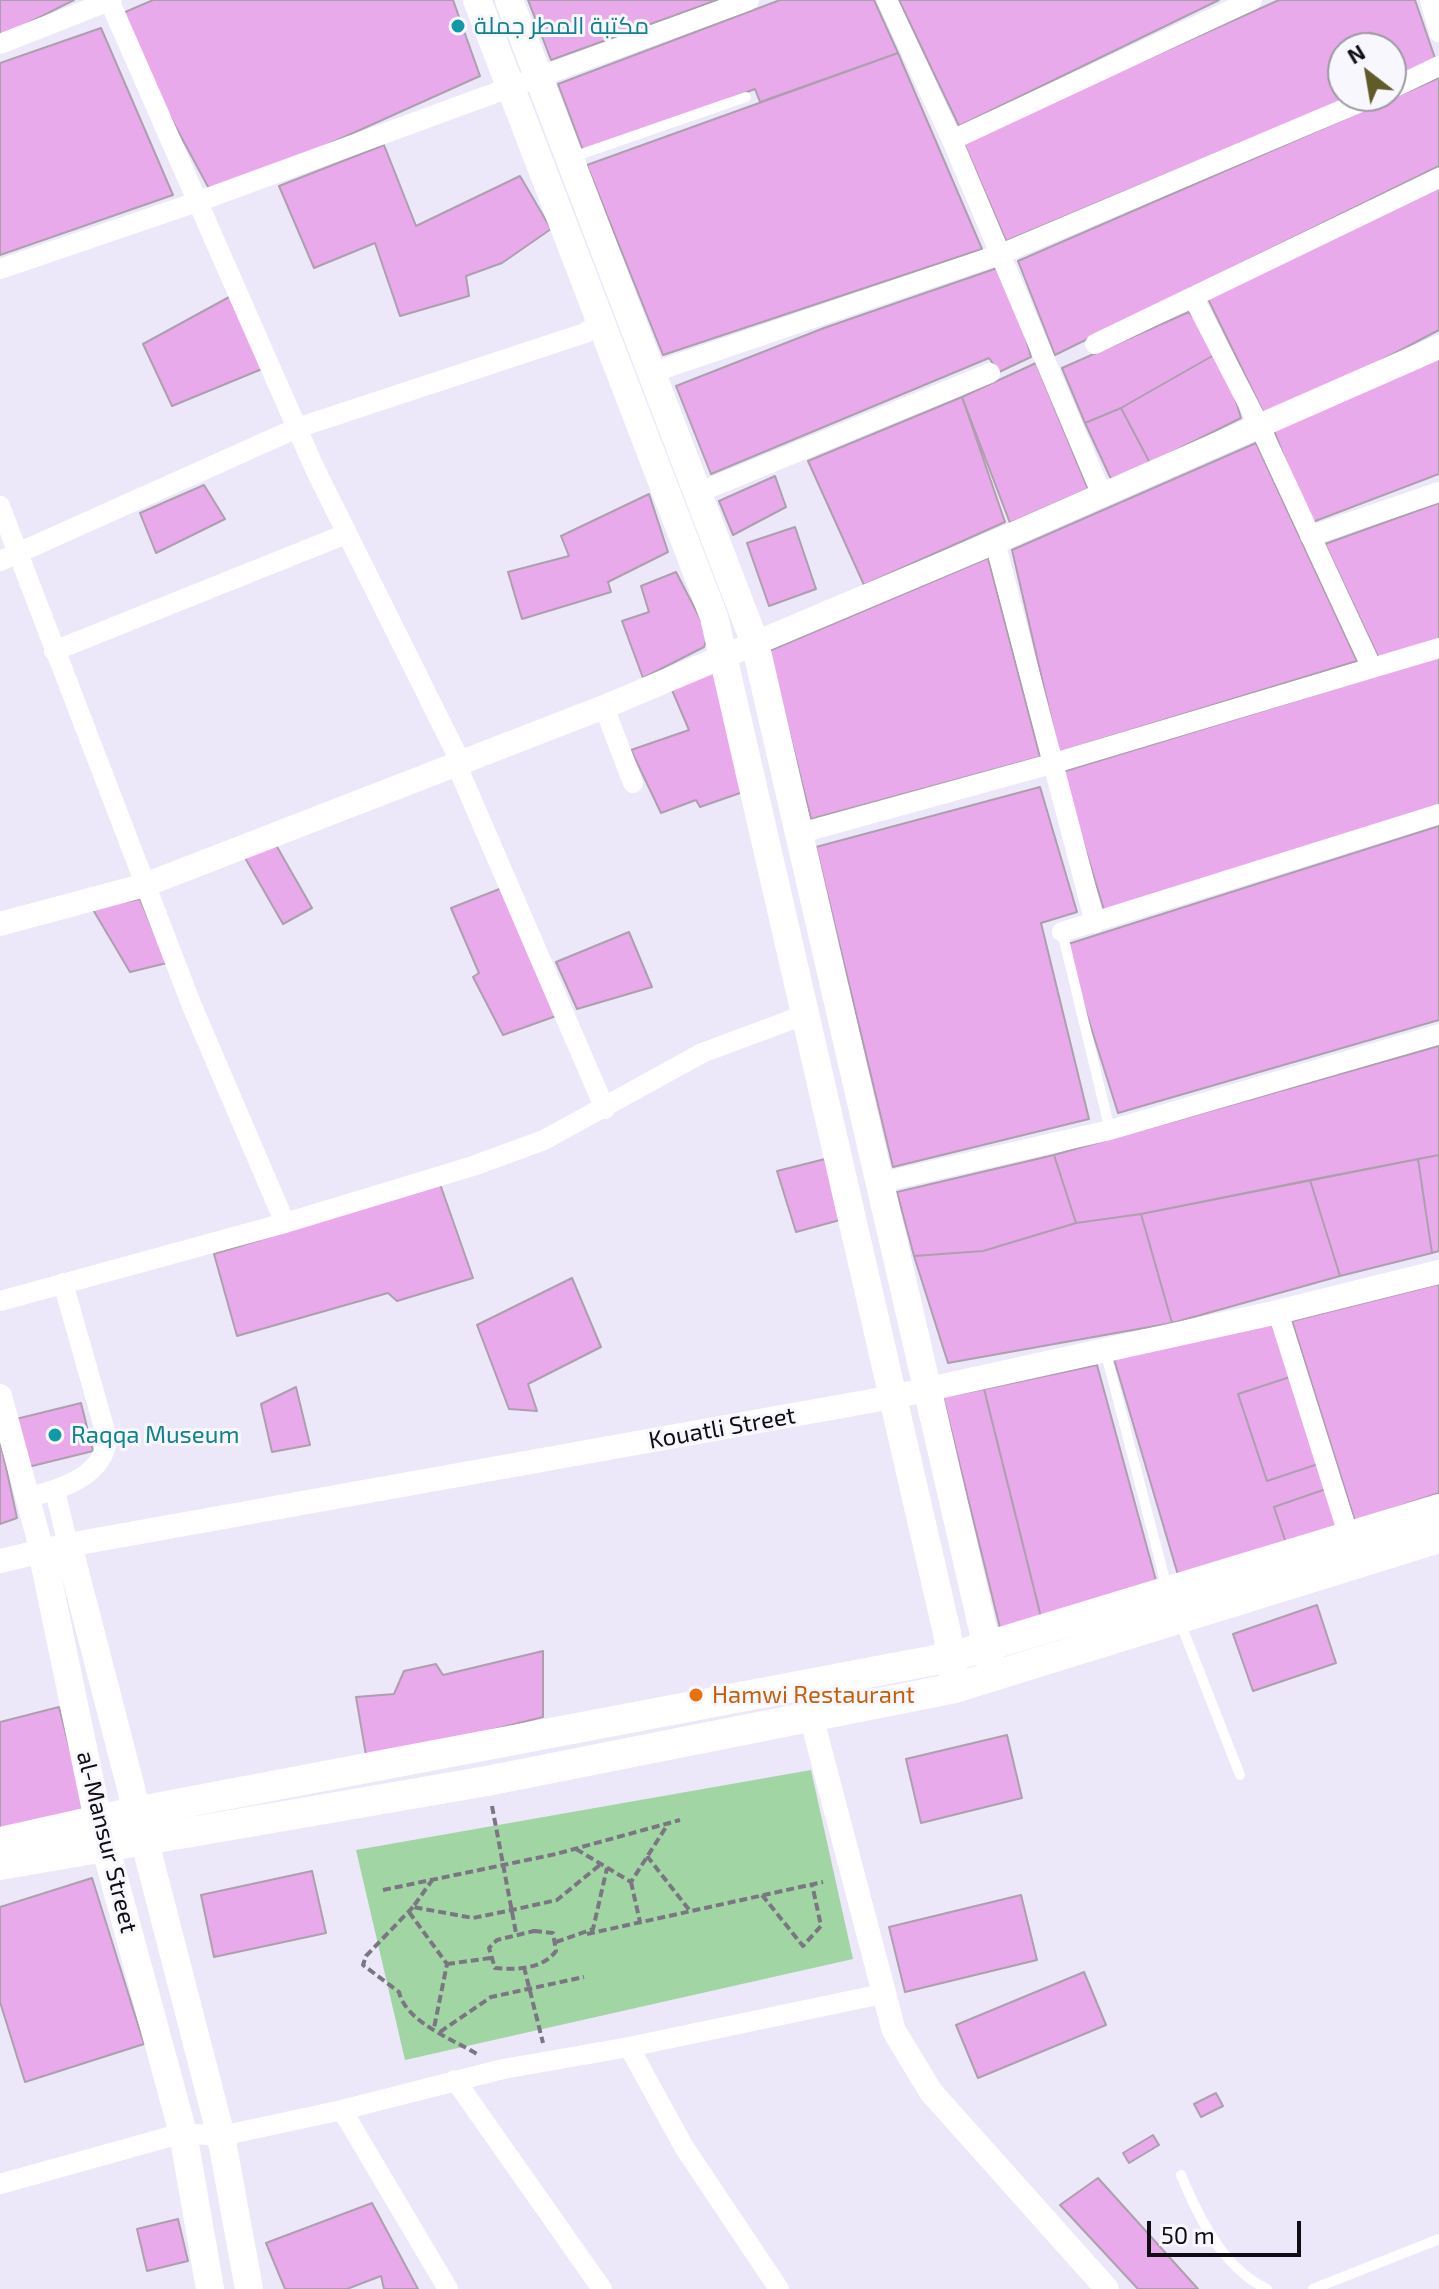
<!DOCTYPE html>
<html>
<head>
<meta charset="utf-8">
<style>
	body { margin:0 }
	#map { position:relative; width:1439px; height:2289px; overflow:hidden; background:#ede7fa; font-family:"Exo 2",sans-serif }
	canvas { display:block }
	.north { position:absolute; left:1327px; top:32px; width:80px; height:80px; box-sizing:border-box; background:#f9f7fe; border:2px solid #9c9aa0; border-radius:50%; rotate:329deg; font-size:22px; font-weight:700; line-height:32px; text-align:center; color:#100e14 }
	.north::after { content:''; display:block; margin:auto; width:28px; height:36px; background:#615b28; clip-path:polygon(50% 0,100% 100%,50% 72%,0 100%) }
	.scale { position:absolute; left:1147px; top:2221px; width:154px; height:36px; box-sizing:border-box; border:4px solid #100e14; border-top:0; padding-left:10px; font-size:24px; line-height:28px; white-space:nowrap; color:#100e14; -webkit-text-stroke:6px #f9f7fe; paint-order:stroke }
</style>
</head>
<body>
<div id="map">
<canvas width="1439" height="2289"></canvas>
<div class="north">N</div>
<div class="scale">50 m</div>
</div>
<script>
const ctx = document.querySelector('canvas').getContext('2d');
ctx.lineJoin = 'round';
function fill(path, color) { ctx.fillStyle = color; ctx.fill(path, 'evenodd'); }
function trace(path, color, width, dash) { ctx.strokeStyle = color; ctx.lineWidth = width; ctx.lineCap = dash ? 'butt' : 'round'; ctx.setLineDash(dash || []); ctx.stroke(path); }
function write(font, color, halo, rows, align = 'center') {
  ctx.font = font + ' "Exo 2",Cairo,sans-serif'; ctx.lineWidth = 6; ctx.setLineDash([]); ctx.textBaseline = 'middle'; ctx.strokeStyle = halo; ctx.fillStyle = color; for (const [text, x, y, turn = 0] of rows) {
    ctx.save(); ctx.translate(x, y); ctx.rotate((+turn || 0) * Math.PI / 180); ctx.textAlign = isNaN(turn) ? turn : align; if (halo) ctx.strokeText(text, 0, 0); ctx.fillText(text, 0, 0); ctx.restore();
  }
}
fill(new Path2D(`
	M811,1770L853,1959L405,2060L356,1850Z`), '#a2d5a4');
const building = new Path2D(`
	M0,0H74L0,37Z
	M153,0H453L480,76L213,196L116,16Z
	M528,0H717L551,60Z
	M780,0H874L898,53L760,102L755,89L584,153L558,84Z
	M899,0H1219L959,126Z
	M1279,0H1415L1436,61L1391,80V48H1343V96H1354L1006,241L963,141Z
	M101,28L173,195L0,255V63Z
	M898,53L982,249L663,355L587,165Z
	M1439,78V166L1055,355L1018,261Z
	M384,145L416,226L520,176L551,229L502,263L466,276L469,296L400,316L375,243L314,268L279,186Z
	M1439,188V330L1267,420L1208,299Z
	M1006,265L1031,357L999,372L989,358L711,474L676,386L824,328Z
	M231,296L262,369L172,406L143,344Z
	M1189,312L1221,351L1121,408L1085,423L1062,368Z
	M1221,351L1241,418L1150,463L1121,408Z
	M1439,359V474L1310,523L1273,428Z
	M1036,363L1088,489L1010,523L962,397Z
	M962,397L1005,522L864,585L808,461Z
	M1121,408L1150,463L1111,479L1085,423Z
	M1256,443L1357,661L1059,752L1012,550Z
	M775,476L786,507L733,535L719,501Z
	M204,485L225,519L156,553L140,513Z
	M649,494L668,552L608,582L611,592L522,619L508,572L569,556L561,536Z
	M1439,503V645L1382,665L1325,544Z
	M795,527L816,589L769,606L747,543Z
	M988,558L1040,757L811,819L769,651Z
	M676,572L708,634L704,647L643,678L622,621L649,612L641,586Z
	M1439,657V808L1104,910L1062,772Z
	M715,668L743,792L700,807L696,800L661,813L631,750L689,730L672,690Z
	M1040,787L1077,912L1041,923L1089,1119L893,1167L816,847Z
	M1439,826V1020L1118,1113L1065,945Z
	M276,845L312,908L283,924L244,856Z
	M502,888L556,1016L503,1035L473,977L479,973L451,908Z
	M140,899L167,963L130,972L92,908Z
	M629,932L652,987L577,1009L556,962Z
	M1439,1046V1155L1141,1214L1076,1223L1054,1155Z
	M1054,1155L1076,1223L983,1251L914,1256L897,1192Z
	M1439,1155V1251L1432,1253L1418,1159Z
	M825,1159L840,1220L796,1232L777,1171Z
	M1418,1159L1432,1253L1340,1276L1310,1180Z
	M1310,1180L1340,1276L1172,1323L1141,1214Z
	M440,1184L473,1278L397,1301L388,1293L237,1336L214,1254Z
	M1141,1214L1172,1323L948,1363L914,1256L983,1251L1076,1223Z
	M572,1278L601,1347L528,1384L537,1411L509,1409L477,1325Z
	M1439,1284V1493L1355,1521L1292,1321Z
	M1270,1314L1290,1377L1238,1394L1267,1481L1318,1464L1326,1489L1274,1507L1288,1549L1178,1575L1111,1349Z
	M1097,1365L1157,1584L1041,1617L984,1389Z
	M1290,1377L1318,1464L1267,1481L1238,1394Z
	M296,1387L310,1445L272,1452L261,1404Z
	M984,1389L1041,1617L1000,1628L943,1397Z
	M81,1403L93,1451L28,1467L16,1419Z
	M0,1440L17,1518L0,1524Z
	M1326,1489L1341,1531L1288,1549L1274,1507Z
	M1317,1605L1336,1663L1253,1691L1233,1634Z
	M543,1651V1717L367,1761L356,1697L394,1694L404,1671L436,1664L443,1675Z
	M59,1707L86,1814L0,1836V1722Z
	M1007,1735L1022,1798L921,1823L906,1759Z
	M312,1871L326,1933L214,1957L201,1895Z
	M92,1878L144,2044L25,2082L0,2002V1907Z
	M1021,1895L1037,1960L905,1992L889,1927Z
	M1084,1972L1106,2025L978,2078L956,2025Z
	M1216,2093L1223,2106L1201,2117L1194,2104Z
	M1153,2135L1159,2145L1129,2163L1123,2153Z
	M1098,2178L1198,2289H1138L1060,2205Z
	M372,2203L418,2289H384L381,2276L347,2289H285L266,2243Z
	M178,2219L188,2261L147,2271L137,2229Z`);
fill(building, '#e9aaec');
trace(building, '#ad9fad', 2);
trace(new Path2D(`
	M492,1806L516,1933
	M576,1849L631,1882L668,1824
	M647,1856L690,1911
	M433,1879L413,1907L473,1918L512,1910L557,1900L601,1864
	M631,1882L640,1922
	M383,1890L556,1854L680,1820
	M762,1895L803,1946L821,1926L812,1884
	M413,1907L366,1956L363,1965L399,1992C406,2022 452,2039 477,2054
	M409,1912L447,1964L434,2028
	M534,1931L553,1933L556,1951C543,1969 516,1970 495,1968L489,1948L497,1940Z
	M587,1934L823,1882
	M556,1942L593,1929L607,1868
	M447,1964L491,1958
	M524,1967L543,2043
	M440,2032L491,1997L584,1977`), '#7a7682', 4, [8, 4]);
trace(new Path2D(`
	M570,158L746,97
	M1062,932L1110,1130
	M1105,1350L1167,1588
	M1180,1622L1240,1775
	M1181,2175C1199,2218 1223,2268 1267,2289
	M1313,2289L1439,2239`), '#fff', 10);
trace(new Path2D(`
	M109,0L315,469L461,763V775L605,1109
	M887,0L952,140L1102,495
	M1430,0L1439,32
	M0,44L112,0
	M1391,89L1439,66
	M952,140L1252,0
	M0,269L197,202L749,0
	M1193,297L1259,425L1372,668
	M1095,344L1439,178
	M651,373L1001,254L1375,96
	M697,493L990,373
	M0,506L192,1006L285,1223
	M1310,536L1439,492
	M995,542L1095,923
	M0,561L297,428L585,333L602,320
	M54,651L346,534
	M604,707L633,783
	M797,834L1051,764L1439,648
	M1062,932L1439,814
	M878,1183L1110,1130L1439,1034
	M0,1301L285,1223L473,1166L544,1140L702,1053L804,1015
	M1278,1312L1349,1537
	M55,1491L68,1545
	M29,1497C62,1489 104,1476 107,1438L63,1283
	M629,2047L684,2147L779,2289
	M455,2080L602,2289
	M342,2110L448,2289
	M0,2184L183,2133L221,2136L342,2110L503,2069L629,2047L882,1994`), '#fff', 20);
trace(new Path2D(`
	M0,924L145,885L604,707L995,542L1439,347
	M0,1396L42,1551
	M0,1561L68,1545L893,1397L1278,1312L1439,1272
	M811,1716L894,2031L931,2092L1107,2289`), '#fff', 24);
trace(new Path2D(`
	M477,0L714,617L947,1633L954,1680
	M509,0L755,643L992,1669
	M68,1545L221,2136L249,2289
	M42,1551L98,1820L183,2133L210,2289`), '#fff', 28);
trace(new Path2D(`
	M0,1842L135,1812L951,1657L1439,1509
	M0,1865L487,1781L955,1688L1439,1538`), '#fff', 30);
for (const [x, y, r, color] of [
	[458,26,8,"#0f9aa8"],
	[55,1435,8,"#0f9aa8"],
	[696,1695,8,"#e8710a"]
]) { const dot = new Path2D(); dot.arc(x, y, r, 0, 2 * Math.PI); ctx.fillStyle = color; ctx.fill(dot); trace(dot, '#f9f7fe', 3); }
write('24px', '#0d838f', '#f9f7fe', [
	["مكتبة المطر جملة",474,26],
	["Raqqa Museum",71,1435]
], 'left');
write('24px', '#100e14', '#f9f7fe', [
	["Kouatli Street",722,1428,-10],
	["al-Mansur Street",107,1842,76]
]);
write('24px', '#c56008', '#f9f7fe', [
	["Hamwi Restaurant",712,1695]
], 'left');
</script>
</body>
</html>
